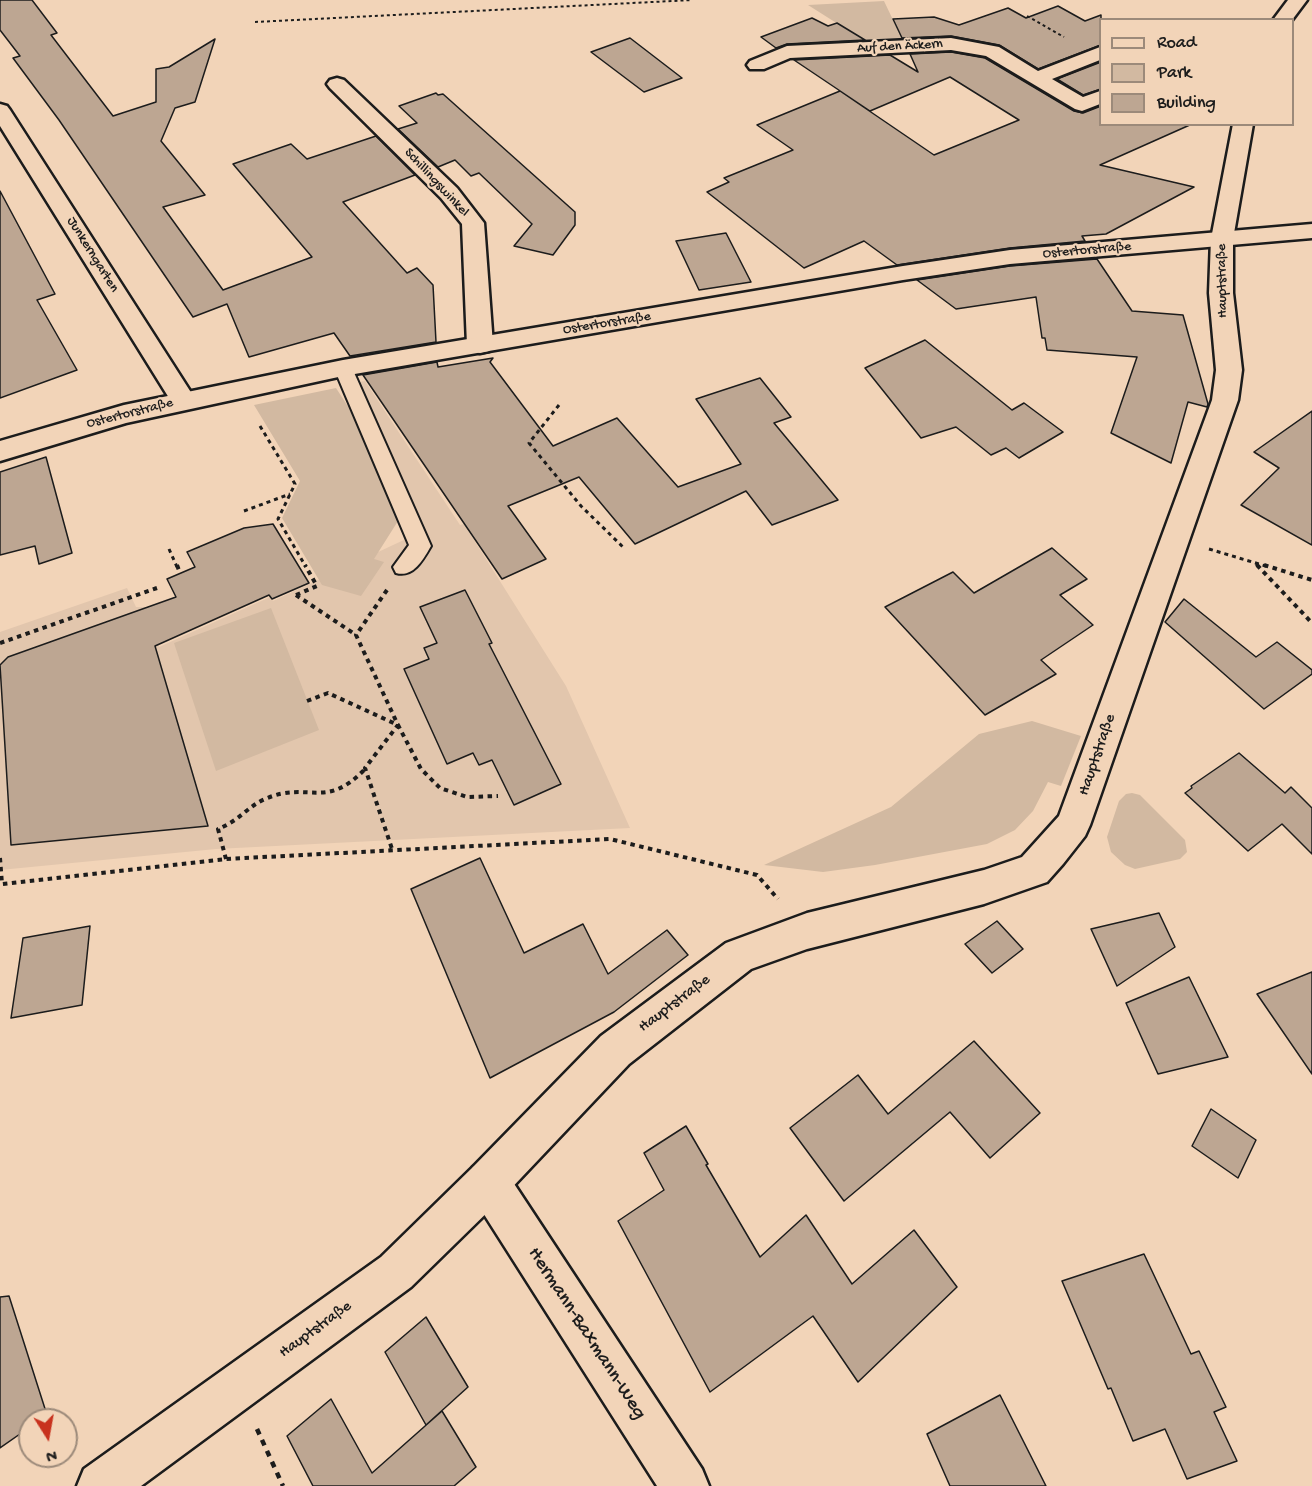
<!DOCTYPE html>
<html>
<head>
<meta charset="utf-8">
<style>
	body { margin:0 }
	#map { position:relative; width:1312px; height:1486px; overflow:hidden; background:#f2d4b8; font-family:"Gochi Hand",sans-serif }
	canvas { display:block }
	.legend { position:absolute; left:1099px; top:18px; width:195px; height:108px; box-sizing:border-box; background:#f2d4b8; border:2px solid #9c8a7a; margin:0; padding:8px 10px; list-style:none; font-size:18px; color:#1c1c1c }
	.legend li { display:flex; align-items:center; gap:12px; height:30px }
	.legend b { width:30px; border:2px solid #9c8a7a }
	.north { position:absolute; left:18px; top:1408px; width:60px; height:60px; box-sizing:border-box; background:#f2d4b8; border:2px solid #9c8a7a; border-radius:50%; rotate:169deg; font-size:16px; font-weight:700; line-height:24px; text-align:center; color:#1c1c1c }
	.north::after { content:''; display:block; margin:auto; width:21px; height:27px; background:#c8321e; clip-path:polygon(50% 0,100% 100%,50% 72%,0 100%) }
</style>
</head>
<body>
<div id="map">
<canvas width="1312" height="1486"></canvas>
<ul class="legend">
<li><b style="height:8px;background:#f2d4b8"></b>Road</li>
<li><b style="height:16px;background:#d2b9a1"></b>Park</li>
<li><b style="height:16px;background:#bda692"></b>Building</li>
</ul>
<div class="north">N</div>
</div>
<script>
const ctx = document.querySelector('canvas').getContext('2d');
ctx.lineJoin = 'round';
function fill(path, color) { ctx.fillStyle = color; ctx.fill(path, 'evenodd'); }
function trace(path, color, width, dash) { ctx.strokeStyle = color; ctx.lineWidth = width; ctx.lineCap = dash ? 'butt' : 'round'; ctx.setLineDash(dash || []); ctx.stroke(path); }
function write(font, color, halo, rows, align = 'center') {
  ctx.font = font + ' "Gochi Hand",sans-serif'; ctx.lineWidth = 4.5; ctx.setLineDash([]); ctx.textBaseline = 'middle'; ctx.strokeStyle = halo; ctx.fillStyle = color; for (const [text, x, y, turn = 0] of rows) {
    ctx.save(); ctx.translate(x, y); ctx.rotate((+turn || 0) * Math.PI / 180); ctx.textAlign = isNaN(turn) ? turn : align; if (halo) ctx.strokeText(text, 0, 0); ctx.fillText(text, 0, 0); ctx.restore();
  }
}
fill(new Path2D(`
	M365,381L460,525L464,524L566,686L630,828L216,849L0,870V632L127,588L136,607H145L159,647L270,597L273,601L406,539L343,385Z`), '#e2c6ad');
fill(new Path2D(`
	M884,1L903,41L868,43L808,5Z
	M336,388L349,408L398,521L374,559L384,562L361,596L322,585L282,518L300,481L254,405Z
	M271,608L319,730L216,771L174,643Z
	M1032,721L1081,736L1061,786L1048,782L1033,811L1015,830L987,844L875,865L823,872L764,865L891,807L979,734Z
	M1132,793L1140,795L1185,840L1187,852L1180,859L1135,869L1125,865L1111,852L1107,837L1119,801L1126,794Z`), '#d2b9a1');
const building = new Path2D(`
	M0,0H32L57,33L51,35L113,116L156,102V69L169,67L215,39L195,102L175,108L161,141L205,195L163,207L223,290L312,257L233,164L291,144L307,159L376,136L415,175L343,202L407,273L417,268L433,285L436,342L350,356L334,333L249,357L227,304L193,317L59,120L13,58L20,56L0,30Z
	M1058,6L1085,21L1101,15V45L1038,69L999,45L951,36L902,38L893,19L934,17L959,25L1008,8L1026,18Z
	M812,18L828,26L837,23L865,40L787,44L776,48L761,37Z
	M630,38L682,78L644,92L591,52Z
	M951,52L985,58L1074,111L1083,113L1101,106V124H1192L1100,165L1194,187L1106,234L1082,236L1085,241L1010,248L897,265L864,241L804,268L707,192L729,182L724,178L793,150L757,125L840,91L934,155L1019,120L950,77L870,111L794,60L890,55L918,72L910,54Z
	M1101,62V89L1083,95L1057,79Z
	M436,93L438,95L443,94L575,212V225L553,255L514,246L532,224L479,173L471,176L455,160L438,167L398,129L417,123L399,106Z
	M0,191L55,294L37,300L77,370L0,398Z
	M726,233L751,282L699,290L676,241Z
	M1097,259L1132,311L1183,315L1208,404L1207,407L1188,402L1171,463L1111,433L1137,357L1047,350L1045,338H1042L1036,297L956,309L917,280L1010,266Z
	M925,340L1012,410L1024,403L1063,432L1019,458L1006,448L991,455L956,427L921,438L865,368Z
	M493,358L490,362L553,446L617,418L678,487L741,464L696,399L760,378L791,417L774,423L838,500L772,525L746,491L635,544L579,477L508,506L546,559L502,579L363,375L437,362L438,367Z
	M1312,411V545L1241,505L1279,468L1254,452Z
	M46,457L72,553L39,564L35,546L0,555V472Z
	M273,524L309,583L272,599L269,595L155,646L208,826L11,845L0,665L8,657L176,597L167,579L195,567L187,552L244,528Z
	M1052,548L1087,579L1060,595L1093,625L1041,660L1056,674L985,715L885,607L953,572L974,593Z
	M465,590L492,643L489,644L561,784L514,805L492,760L479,765L473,753L447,764L404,669L429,659L424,648L437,643L420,607Z
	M1184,599L1256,657L1277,642L1312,670V674L1264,709L1165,622Z
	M1239,753L1285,793L1291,787L1312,808V854L1282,824L1248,851L1185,793L1192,788L1191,786Z
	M480,858L524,953L583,924L608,974L667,930L688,955L614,1012L490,1078L411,889Z
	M1159,913L1175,947L1117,986L1091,929Z
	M997,921L1023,949L992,973L965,944Z
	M90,926L82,1005L11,1018L23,938Z
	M1312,972V1074L1257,994Z
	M1189,977L1228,1057L1158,1074L1126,1003Z
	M974,1041L1040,1113L990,1158L950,1112L844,1201L790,1128L858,1075L888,1114Z
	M1211,1109L1256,1140L1238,1178L1192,1146Z
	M686,1126L708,1164L706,1165L760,1257L806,1215L852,1284L914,1230L957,1287L858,1382L813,1316L710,1392L618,1221L664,1190L644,1153Z
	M1144,1254L1191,1354L1199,1351L1226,1407L1214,1412L1237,1461L1187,1479L1165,1429L1133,1441L1111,1388L1108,1389L1062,1281Z
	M9,1296L47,1415L40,1420H30V1427L0,1448V1297Z
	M426,1317L468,1387L426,1425L385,1352Z
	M1000,1395L1046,1486H950L927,1434Z
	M331,1399L372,1473L442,1411L476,1467L454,1486H313L287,1436Z`);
fill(building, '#bda692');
trace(building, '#1c1c1c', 1.5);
const service = new Path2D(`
	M343,362L350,364L352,368L431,546C423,560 413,578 396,573L393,567L409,545L334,368L336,364Z`);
const minor = new Path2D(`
	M951,38L999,47L1038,71L1100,47V60L1052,79L1083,97L1100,91V104L1082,111L1075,109L986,56L951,50L790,58L764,69H750L747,65L750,61L787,46Z
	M337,78L344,80L457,188L484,223L493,345L489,351L480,353L471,351L467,345L462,224L441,198L330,88L327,84L330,80Z
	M0,104L7,106L10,110L192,394L196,400L192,406L183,409L174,406L0,126Z
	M488,1161L503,1167L702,1469L709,1486H657L473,1197L467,1182L473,1167Z`);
const tertiary = new Path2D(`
	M1312,224V238L1010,264L903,280L343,376L126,423L0,461V441L124,405L343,360L903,266L1010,250Z`);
const secondary = new Path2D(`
	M1288,0H1307L1292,20H1273Z
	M1233,124H1253L1233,239V293L1242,370L1238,400L1090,825L1085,836L1063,864L1047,882L984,904L807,949L751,969L629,1064L503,1197L411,1287L141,1486H77L84,1469L381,1257L473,1167L601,1036L726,943L807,913L984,870L1022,857L1059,816L1212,400L1216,370L1209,293L1211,239Z`);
trace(service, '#1c1c1c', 4);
trace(minor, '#1c1c1c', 5);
trace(tertiary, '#1c1c1c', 5);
trace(secondary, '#1c1c1c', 5);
trace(new Path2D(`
	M1027,16L1064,37
	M255,22L692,0`), '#1c1c1c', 2, [3, 3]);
trace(new Path2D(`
	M559,405L529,443L581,506L625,549
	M260,426L295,484L278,519L306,567
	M244,511L290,494
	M169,549L177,567
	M1209,549L1269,567
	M1256,564L1259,567`), '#1c1c1c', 3, [4, 4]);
trace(new Path2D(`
	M177,565L180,573
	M1257,565L1312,623
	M1264,565L1312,580
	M387,590L356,635L398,725L365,768L392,849
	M296,595L317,586L305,565
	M296,595L356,635
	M0,643L157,588
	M307,701L328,693L398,725L421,769L440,788L467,797L498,796
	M0,858L2,884L226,859L610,839L757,875L778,899
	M226,859L218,829C239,821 248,806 265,799C308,780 325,811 365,769`), '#1c1c1c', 4, [4.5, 4.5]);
trace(new Path2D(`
	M257,1429L283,1486`), '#1c1c1c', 4.5, [6, 6]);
fill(service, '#f2d4b8');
fill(minor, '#f2d4b8');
fill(tertiary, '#f2d4b8');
fill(secondary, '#f2d4b8');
write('14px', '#1c1c1c', '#f2d4b8', [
	["Auf den Äckern",900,47,-3],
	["Schillingswinkel",436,183,47],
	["Ostertorstraße",1087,251,-5],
	["Junkerngarten",92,255,58],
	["Hauptstraße",1223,281,-91],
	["Ostertorstraße",607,324,-9],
	["Ostertorstraße",130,414,-14]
]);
write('16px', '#1c1c1c', '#f2d4b8', [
	["Hauptstraße",1098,755,-71],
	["Hauptstraße",675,1004,-37],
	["Hauptstraße",316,1330,-36]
]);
write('20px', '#1c1c1c', '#f2d4b8', [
	["Hermann-Baxmann-Weg",586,1334,57]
]);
</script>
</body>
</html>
